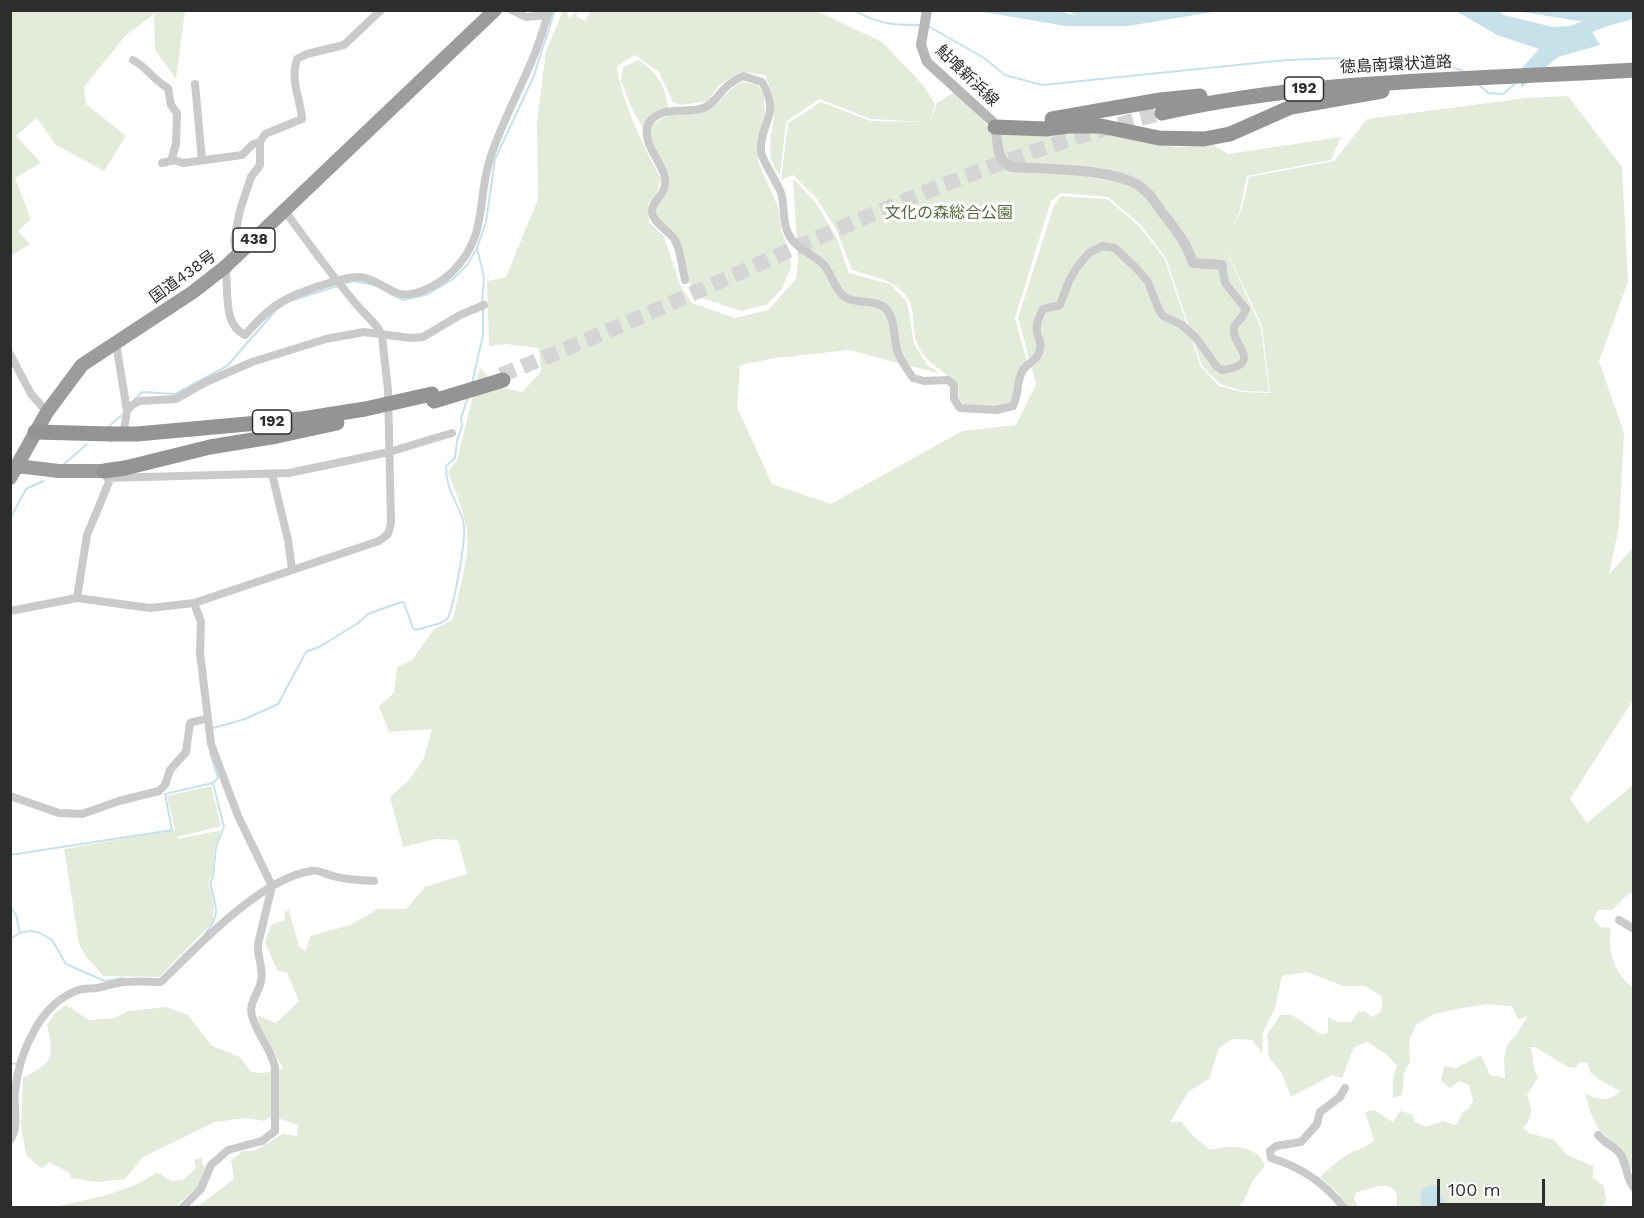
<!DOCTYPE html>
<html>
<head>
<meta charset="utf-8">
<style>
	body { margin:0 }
	#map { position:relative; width:1644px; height:1218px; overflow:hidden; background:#fff; font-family:"Work Sans",sans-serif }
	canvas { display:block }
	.frame { position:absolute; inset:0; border:12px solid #2d2d2d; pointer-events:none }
	.scale { position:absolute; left:1437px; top:1179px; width:108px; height:27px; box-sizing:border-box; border:3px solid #2d2d2d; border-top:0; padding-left:8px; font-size:18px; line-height:21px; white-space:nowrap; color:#2d2d2d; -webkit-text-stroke:4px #fff; paint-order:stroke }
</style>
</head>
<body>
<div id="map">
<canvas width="1644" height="1218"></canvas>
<div class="frame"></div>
<div class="scale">100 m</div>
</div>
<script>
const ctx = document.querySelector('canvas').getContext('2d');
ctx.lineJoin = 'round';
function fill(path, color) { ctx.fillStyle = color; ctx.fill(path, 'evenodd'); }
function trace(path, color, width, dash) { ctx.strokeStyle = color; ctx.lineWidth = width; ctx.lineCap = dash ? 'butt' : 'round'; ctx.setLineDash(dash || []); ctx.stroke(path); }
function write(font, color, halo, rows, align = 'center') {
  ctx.font = font + ' "Work Sans","Noto Sans JP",sans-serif'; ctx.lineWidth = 6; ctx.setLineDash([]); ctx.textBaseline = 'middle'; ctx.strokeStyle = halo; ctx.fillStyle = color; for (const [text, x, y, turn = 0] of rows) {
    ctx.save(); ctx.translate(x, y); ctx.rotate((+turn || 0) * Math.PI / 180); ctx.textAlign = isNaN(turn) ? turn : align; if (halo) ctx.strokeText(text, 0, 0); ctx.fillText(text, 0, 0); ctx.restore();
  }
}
fill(new Path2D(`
	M591,10L817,11L882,42L924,86L935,104L929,123L937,103L954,92L976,110L991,132L1087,129L1176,147L1214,145L1228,154L1341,137L1331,160L1247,176L1239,213L1233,226L1224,236C1242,220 1244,200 1249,177L1334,161L1367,119L1526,98L1568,96L1622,167L1628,282L1599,361L1624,433L1619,526L1609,574L1633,548V700L1570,799L1587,823L1633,785V892L1627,895L1612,910H1598L1594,919L1600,927L1611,928C1607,951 1614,973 1633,988V1169L1630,1170L1624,1153L1599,1130L1590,1111L1585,1093C1598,1101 1609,1102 1620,1091L1600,1080L1590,1072L1588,1063L1580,1062L1575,1068L1568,1067L1535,1047H1530C1535,1058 1531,1068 1538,1077L1527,1095C1532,1109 1534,1117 1523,1128L1529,1133L1554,1140L1567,1155L1593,1166V1178L1604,1186L1606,1199L1604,1207H1397C1396,1203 1398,1197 1396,1193C1390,1179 1365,1190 1356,1193L1354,1198L1358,1207H1348L1336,1191L1320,1177C1330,1168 1340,1158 1352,1152C1360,1148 1368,1147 1374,1140L1365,1112L1374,1110L1393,1122L1400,1111L1412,1114L1415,1122L1426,1127L1443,1121L1456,1125L1462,1113L1469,1108L1473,1100L1469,1085L1459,1081L1450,1088L1441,1081L1444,1066L1456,1068L1481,1055L1490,1075L1505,1078L1504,1059L1507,1045L1516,1035L1528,1016L1518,1020L1512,1006L1487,1004L1462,1008L1434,1014L1416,1025L1409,1042L1410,1061L1404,1073L1402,1095L1393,1098V1078L1397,1066L1387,1055L1368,1042L1354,1047L1342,1078L1332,1075L1291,1097L1282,1073L1269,1058L1267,1035L1280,1015H1292L1322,1035L1328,1032V1017L1338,1022H1351L1358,1012L1364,1011L1372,1017L1380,1013L1383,1003L1381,996L1365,986H1343L1307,972L1282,976L1275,1008L1263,1032L1262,1053L1252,1040L1232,1039L1219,1048L1209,1079L1188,1092L1170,1122H1182L1192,1135L1210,1150C1228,1145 1258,1144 1265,1166L1253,1180L1244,1201L1238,1207H187L201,1204L234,1179L231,1160L243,1151H254L283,1134L297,1136L298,1125L271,1116L265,1121L246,1118L215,1122L143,1157L125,1179L97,1182L71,1178L70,1173L49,1162L42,1169L26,1155L21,1125L23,1078C53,1062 55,1059 47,1025L55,1013L66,1005L89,1020L114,1018L129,1011L166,1007L188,1015L212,1046L240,1057L251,1072L263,1073L283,1069L260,1026L257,1015L276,1023L299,1001L287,973L277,970L265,942L271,925L285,920V912L289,910L299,947L306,951L310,936L350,925L378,909H406L425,887L467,874L458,840L436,839L403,847L390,797L410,779L424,758L432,729L389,732L379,706L394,693L397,667L412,660L434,629L453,620C458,594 470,557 467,531C464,511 455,491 448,472L457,460L480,368L498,387L522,392L541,372L539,348L506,344L489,346L487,281L506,277L538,199L537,121L546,51L563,11H569L567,14L570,18L575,11H578L576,16L585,21ZM635,55L659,72L673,102L681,105L708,101L719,85L741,72L765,75C768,83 773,94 774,102C776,126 761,156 780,175L786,122L819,99L871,119L926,122L871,121L821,102L788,123L781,180L793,175L817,199L836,229L852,270C871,276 902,281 910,303C915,315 912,331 917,343C925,364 944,370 958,385L959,399L965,406L990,407L1009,405C1018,392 1011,372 1027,362L1015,318L1051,201L1061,193L1108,197L1141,225L1166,258L1202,366L1220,384L1243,391L1269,392L1261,328L1221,238L1262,326L1270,393L1242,392L1219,386L1201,367L1165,259L1139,226L1107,199L1061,196L1054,205L1018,318L1036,384L1016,425L962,431L831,504L772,484L737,407L740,365L776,358L849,350L941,374L928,366L914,344L907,302L890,284L849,273L836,236L815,202L793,178L798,261L796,279L768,310L735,318L692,303L680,285L664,236L649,222L648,205L657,193L661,179C645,150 620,98 617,66Z
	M10,11H185L176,79L155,50L154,14L125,36L84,87L86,104L126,136L104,171L56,145L37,118L16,136L41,163L15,178L31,219L18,231L30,244L11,256Z
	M638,60C656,70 667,89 668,108L645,131L633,111L621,81L623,67Z
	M743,82L757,85L764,94L765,117L758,161L778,207L782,233L788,247L791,268L781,290L766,305L741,311L693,295L679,241L671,230L656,217L654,210L668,188L648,136L651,125C658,121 665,116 673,115C683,113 696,115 706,111C720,104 727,88 743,82Z
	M211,786L221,826L177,837L178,839L222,830L215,846L212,876L208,882L214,903L213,922L159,977L103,976L85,955L79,944L64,849L174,830L176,834L167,796Z
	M202,1157V1165L207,1168L199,1186L179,1203L178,1207L51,1208C87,1199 127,1194 157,1172L171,1181L183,1180L196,1168L194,1160Z`), '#e5ebdb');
fill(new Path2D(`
	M978,11H1057L1079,16L1066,11H1219L1128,26H1065Z
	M1456,11H1499L1504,15L1553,27L1588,25L1600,45L1558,57L1521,88L1520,70L1539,49L1497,35Z
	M1516,11H1633V19L1600,28L1594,19L1579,21Z
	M1433,1185L1436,1186L1447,1207H1422L1420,1194L1423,1188Z`), '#c7e1ea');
trace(new Path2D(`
	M854,10C877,24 893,25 919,25
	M928,26L984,58L1005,75L1042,85L1286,60L1423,55L1465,72
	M1478,84L1488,93L1503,94L1516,83
	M477,248L484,277L482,303
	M390,294L404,300L428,294L453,279L467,265L477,248L486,222L495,159L533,78L555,10
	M472,383L483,335V309
	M134,400L142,392L175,394L227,366L276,310L290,301L353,281L375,285
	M107,428L122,415
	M63,465L87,444
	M10,519L26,489L43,481
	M213,728L245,719L278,704L306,652L321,646L358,623L368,614L401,602L404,603L413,628L416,630L441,623L448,618C454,603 468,535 463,520C456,499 446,490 446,466L455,458L457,441L462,426L461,418L468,397
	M10,855L172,830L165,794L213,783L218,778L210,753
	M10,906L16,915L20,933L10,939
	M20,933L29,931L38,932L52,940L66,964L105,981L123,978
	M204,935C222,914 216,907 210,883L213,877L216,847L224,827L213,783
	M10,1063L17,1064`), '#c7e1ea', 2);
trace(new Path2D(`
	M1572,33L1627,10`), '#c7e1ea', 14);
trace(new Path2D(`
	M501,375C722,289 931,171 1162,113`), '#d5d5d5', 15, [15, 8]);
trace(new Path2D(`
	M511,10L526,17L548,15L549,13
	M133,60C147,67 154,81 168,88L171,105L177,113L176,144L171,161
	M195,84L202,160
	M162,163L174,160L183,163L242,155L253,144L260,142
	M237,256L234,241L240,210L251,177L260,165V142L265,134L302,119C300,97 290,81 297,59L307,54L344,45L381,10
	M225,267C230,289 221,324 245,335C255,324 265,312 278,304C293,294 343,276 360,277C375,279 384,288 397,293C414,299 439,284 451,273C489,236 476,203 490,159C501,124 519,92 533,58C539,44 543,29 548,15
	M685,280C682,268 681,251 675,240C669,231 653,223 652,212C651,199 670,195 664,174C659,159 640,139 649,123C659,106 684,113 700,109C714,106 720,90 731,83C735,80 739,78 743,76L762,82C782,116 759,122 761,152C762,160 777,182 781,193C785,205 782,221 788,233C794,248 811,253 822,263C833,273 834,293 849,299C861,304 878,299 887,310C895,320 894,338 897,350C900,360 907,369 913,378L924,381L948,380L954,385V399L960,408L996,410L1013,406C1019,395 1016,381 1023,370C1029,361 1038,361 1040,349C1042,341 1038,339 1037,332C1035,323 1040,316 1043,309L1060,305L1069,281L1077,267L1089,253L1102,246L1115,248L1138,270L1148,282L1159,310L1163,316L1182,325L1197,339L1217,367L1222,370C1266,364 1230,343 1234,329C1235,322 1243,319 1246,309L1225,283L1222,265
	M116,343L127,411L124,430
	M10,354L31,394L47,412
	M127,411L132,405L140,401L176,399L206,382L252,362L326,339L364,332L411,338L423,337L460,315L484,305
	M272,474L288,540L292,569
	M108,478L289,473L389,452L452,433
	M77,598L87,535L109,482L107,477
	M10,611L77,598L150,608L194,603L379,541L388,534L391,523L388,390L382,336C378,324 364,314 356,304C331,274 308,243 285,211
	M10,796L59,813L82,814L119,801L159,791L165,785L170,770L186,752L190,723L208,718
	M1619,920L1634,929
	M1598,1135C1604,1143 1616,1147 1621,1155C1627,1166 1626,1178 1634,1188
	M10,1140C20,1126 13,1107 15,1091C19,1054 40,1002 79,990C84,988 91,989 97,988C106,986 115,983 124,982C137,981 149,982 161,982C197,947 261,878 311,871C318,869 325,874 333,876C346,880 360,880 374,881
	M182,1208L201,1189L211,1165L228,1150L262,1141L275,1131V1067C271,1049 257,1034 252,1016C248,1003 259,993 261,981C264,969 257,957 258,944L272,886L238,816L211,744L200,653L201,622L194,603
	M1344,1208C1325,1183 1301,1167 1271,1158L1270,1151L1276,1146L1301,1142L1317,1124L1320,1112L1340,1097L1345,1088`), '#cacaca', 8);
trace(new Path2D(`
	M995,127C999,142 995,159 1011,167C1044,169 1110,168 1138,185C1150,192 1157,206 1165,216C1178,233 1186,242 1193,263L1222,265`), '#cacaca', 10);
trace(new Path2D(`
	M927,10L921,45L927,62L992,121L995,127`), '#b7b7b7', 10);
trace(new Path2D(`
	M17,466L59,471H104
	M10,478L47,412L82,365L193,292L225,267L495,10`), '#9c9c9c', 14);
trace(new Path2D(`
	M1162,113C1317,78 1476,80 1634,70
	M1052,119L1160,100L1200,96
	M995,127L1046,129L1068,126H1101L1159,138L1204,139L1230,134L1291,107L1382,91
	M434,401L503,380
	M35,432L111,434
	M104,471L125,468`), '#949494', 15);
trace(new Path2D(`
	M111,434H137L302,419L365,409L432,394
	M125,468L210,447L277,436L337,423`), '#949494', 15);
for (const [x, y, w] of [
	[1304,89,39],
	[254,240,42],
	[272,422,39]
]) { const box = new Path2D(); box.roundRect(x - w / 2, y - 12, w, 24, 4.5); ctx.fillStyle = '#fff'; ctx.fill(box); trace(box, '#2d2d2d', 1.5); }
write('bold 15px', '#2d2d2d', null, [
	["192",1304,89],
	["438",254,240],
	["192",272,422]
]);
write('16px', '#2d2d2d', '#fff', [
	["徳島南環状道路",1396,65,-3],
	["鮎喰新浜線",967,76,44],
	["国道438号",183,277,-36]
]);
write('16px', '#56673c', '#fff', [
	["文化の森総合公園",949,213]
]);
</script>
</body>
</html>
